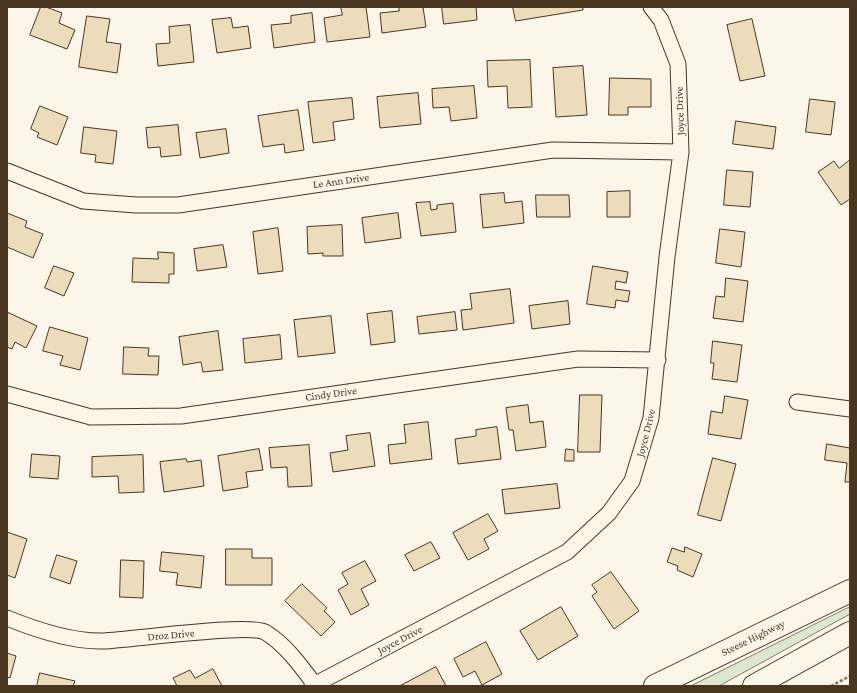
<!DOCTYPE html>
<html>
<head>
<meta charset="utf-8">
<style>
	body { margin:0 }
	#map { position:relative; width:857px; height:693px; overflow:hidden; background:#fbf6e9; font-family:"Crimson Pro",serif }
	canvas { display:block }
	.frame { position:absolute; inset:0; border:8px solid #4a3520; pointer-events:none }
</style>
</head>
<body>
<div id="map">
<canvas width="857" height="693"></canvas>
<div class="frame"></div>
</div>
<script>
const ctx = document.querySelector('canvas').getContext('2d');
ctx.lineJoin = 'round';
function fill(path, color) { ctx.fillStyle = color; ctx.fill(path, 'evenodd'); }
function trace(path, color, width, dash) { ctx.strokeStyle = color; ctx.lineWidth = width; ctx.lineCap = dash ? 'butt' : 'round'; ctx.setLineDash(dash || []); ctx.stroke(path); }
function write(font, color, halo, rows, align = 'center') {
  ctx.font = font + ' "Crimson Pro",serif'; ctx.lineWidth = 3; ctx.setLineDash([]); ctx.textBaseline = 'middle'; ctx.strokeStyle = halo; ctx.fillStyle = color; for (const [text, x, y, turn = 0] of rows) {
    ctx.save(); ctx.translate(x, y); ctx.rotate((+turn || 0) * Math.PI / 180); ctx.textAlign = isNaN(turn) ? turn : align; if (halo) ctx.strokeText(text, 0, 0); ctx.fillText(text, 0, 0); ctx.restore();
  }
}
const green = new Path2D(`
	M850,607V614L719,686H691Z`);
fill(green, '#dce7d0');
trace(green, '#887966', 1);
const building = new Path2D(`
	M41,7H46L62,13L59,23L75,30L67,49L30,35Z
	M341,7H366L370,37L327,42L324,18L342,15Z
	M399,7H423L426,27L382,33L380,13L399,11Z
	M442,7H476L477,20L444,24Z
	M513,7H583V10L516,21Z
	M312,13L315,42L274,48L271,25L291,23V16Z
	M87,16L110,19L106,42L121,44L117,73L79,67Z
	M231,18L233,28L248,26L251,48L217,53L212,20Z
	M752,19L765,76L740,81L727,25Z
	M190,25L194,62L158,66L156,44L170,43L169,27Z
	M530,60L532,107L508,108L507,86L488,87L487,61Z
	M583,66L587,115L556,117L553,68Z
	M610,78L651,79V107H628V115H609Z
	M474,86L477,118L451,121L449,107L433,108L432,89Z
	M418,93L421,124L380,128L377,97Z
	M352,98L354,119L333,122L335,140L313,143L308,102Z
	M810,99L835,102L831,135L806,132Z
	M40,106L68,117L57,145L37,137L39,133L31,129Z
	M298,110L304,150L285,153L284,144L263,147L258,116Z
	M736,121L776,127L773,149L733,144Z
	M178,125L181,155L161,157L160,147L148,148L146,128Z
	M84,127L117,131L113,164L95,162L96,155L81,153Z
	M226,129L229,153L200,158L196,133Z
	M850,160V199L841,205L818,172L834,161L839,168Z
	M727,170L753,172L750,207L724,205Z
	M630,191V217H607V192Z
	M504,193L505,203L522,201L524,223L483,228L480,195Z
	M536,195H569L570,217H537Z
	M430,202L431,210L437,209V205L453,203L456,232L421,236L416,203Z
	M7,213L27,221L25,227L43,234L33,258L7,247Z
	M398,213L401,238L365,243L362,218Z
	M342,225L343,256H323V253L308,254L307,227Z
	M278,228L283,271L258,274L253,232Z
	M720,229L745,232L741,267L716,263Z
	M223,245L227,267L197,271L194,249Z
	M158,252L174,253V274H169V283L132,282L133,258L158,259Z
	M54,266L74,273L64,296L45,288Z
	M593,266L628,272L626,283L616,281L615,289L630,291L628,302L616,300L615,308L587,304Z
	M726,278L748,281L743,322L713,318L716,296L724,297Z
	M510,289L514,323L463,330L461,310L472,309L470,294Z
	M568,301L570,324L532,329L529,306Z
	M392,311L395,342L371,345L367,314Z
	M7,312L37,326L26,348L15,342L12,349L7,347Z
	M455,312L457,330L419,334L417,317Z
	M331,316L335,353L298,357L294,320Z
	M50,327L88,338L80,370L60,365L63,356L43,351Z
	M218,331L223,370L203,372L201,362L183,365L179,337Z
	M280,335L282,359L245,363L243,339Z
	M713,341L742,345L737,382L712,379L714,363H711Z
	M124,347L149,348L148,356H159L158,375L123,374Z
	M580,395H602L600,452H578Z
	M725,396L748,400L741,439L708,434L711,411L722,413Z
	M528,405L530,423L543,421L546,447L516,451L513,430H509L506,408Z
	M428,422L432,459L390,464L388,445L406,443L404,425Z
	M497,427L501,459L458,464L455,439L476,436V430Z
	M370,433L375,466L333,472L330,453L348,450L346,436Z
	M827,444L850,448V482H845L847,463L825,460Z
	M309,445L312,486L288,487L287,467L271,468L269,448Z
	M259,449L263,470L246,472L248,487L223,491L218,456Z
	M566,449L574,450V461H565Z
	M32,454L60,456L58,479L30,477Z
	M143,455L144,492L119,493L118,476L92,477V457Z
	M713,458L736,464L721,521L698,515Z
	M186,459L187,462L201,460L204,486L164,492L160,462Z
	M557,484L560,508L505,514L502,490Z
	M488,514L498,531L484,539L489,549L468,560L453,533Z
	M7,532L27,539L15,578L7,575Z
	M431,542L440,558L414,571L405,555Z
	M685,547L702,554L693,577L677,570L678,566L667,562L672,548L684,552Z
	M226,549H252V558H272V585H226Z
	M162,552L204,556L201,588L176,585L178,573L160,571Z
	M57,555L77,561L70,584L50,577Z
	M121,560L144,561L143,598L120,597Z
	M365,561L376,581L361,589L369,605L351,615L338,590L348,584L342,573Z
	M611,572L639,611L614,629L592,596L597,592L592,585Z
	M302,584L327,608L324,611L335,622L321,636L285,601Z
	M561,607L578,636L538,660L520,631Z
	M486,642L502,674L482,685L475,671L463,677L454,659Z
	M7,653L16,656L10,678L7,677Z
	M436,667L446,686H400Z
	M213,669L222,686H177L173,678L190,670L195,678Z
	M40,673L75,681L73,686H37Z`);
fill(building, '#ecdcbc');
trace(building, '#4a3520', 1);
const minor = new Path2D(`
	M7,171L83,201L136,205H178L553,150L681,152
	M7,394L91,417L181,416L578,359L658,360
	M797,402L850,409
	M7,618C34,629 74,642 104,641C131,640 248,623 265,632C285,644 301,666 315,685
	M312,686L567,552L609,513L632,481L651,418L667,257L681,152L678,64L661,20L651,7`);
const trunk = new Path2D(`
	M655,686L850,591
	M754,686L850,633`);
trace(minor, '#4a3520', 17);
trace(trunk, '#4a3520', 24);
trace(new Path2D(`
	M831,686L850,676`), '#7f6f5c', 2.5, [3, 2]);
trace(minor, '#fbf6e9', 15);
trace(trunk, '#fbf6e9', 22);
write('11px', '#4a3520', '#fbf6e9', [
	["Joyce Drive",680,111,-92],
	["Le Ann Drive",341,181,-8],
	["Cindy Drive",331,394,-8],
	["Joyce Drive",646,433,-76],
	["Droz Drive",171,635,-5],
	["Steese Highway",753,638,-26],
	["Joyce Drive",400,640,-28]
]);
</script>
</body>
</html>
